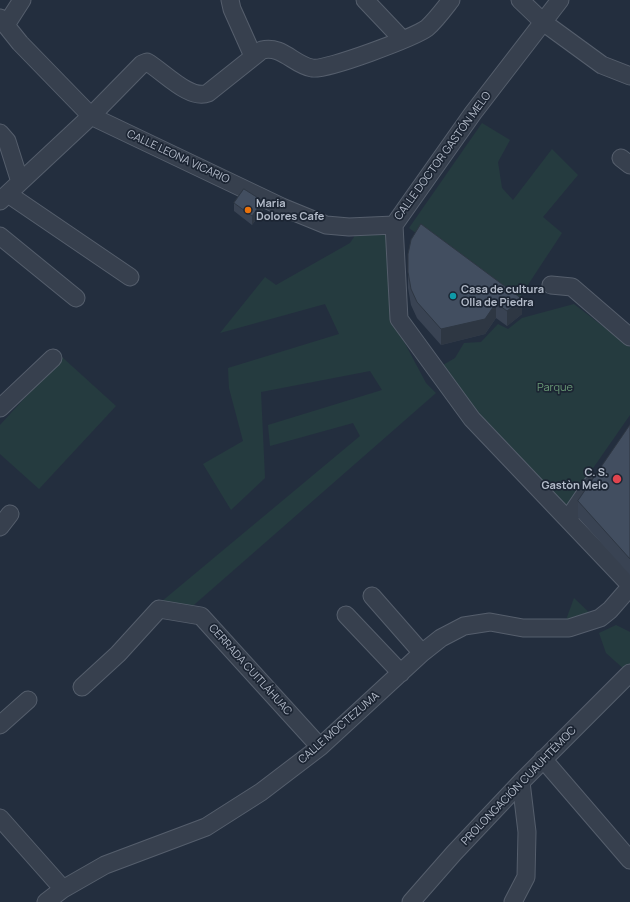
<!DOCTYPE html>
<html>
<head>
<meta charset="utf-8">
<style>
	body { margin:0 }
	canvas { display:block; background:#232e3e }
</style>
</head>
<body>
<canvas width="630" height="902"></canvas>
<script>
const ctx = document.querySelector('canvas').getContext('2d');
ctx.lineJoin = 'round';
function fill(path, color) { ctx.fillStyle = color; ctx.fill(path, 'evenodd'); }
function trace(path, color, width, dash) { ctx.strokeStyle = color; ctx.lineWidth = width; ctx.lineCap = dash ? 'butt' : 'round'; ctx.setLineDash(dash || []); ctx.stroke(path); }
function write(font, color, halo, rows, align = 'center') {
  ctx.font = font + ' Manrope,sans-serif'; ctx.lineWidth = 3.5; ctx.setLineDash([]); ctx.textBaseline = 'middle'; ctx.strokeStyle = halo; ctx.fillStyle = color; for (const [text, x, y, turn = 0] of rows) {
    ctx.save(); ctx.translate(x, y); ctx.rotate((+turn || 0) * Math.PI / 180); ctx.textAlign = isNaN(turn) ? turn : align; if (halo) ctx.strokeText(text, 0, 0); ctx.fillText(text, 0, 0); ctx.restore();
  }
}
fill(new Path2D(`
	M482,123L510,140L498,162L502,188L513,200L552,149L578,175L543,217L562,233L514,306L409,228Z
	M360,228L390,232L393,321L426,383L436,393L179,618L161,602L360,436L353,423L270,446L268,425L382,390L370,371L261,392L265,478L231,510L203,464L243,441L229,388L228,368L339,334L325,304L220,333L265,277L276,285L350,243Z
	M574,304L630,347V415L566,507L477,414L443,365L455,358L464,343L481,342L498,324L508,329L522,318Z
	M62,357L116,406L39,489L0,454V425Z
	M574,598L595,618L572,630L566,620Z
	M616,625L630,632V665L625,670L606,653L599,633Z`), '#253b3f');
const minor = new Path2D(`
	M230,0L232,9L253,56
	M365,0L402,39
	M520,0L543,22L602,65L630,76
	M560,0L473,113L394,225L399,319L472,419L630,585
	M0,18L20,43L91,116L282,207L326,225L349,227L394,225
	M6,25L22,0
	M0,133L7,141L20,182
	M621,158L630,165
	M8,194L130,277
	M0,201L91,116L142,64L147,62C163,71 190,101 208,93L262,50C282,45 294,65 312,68C326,71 415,37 427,28C436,20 444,9 451,0
	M0,236L76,298
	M551,285L572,287L630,337
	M0,408L53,358
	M568,519L591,485
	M0,527L10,514
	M372,596L422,653
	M346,615L401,673
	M82,687L118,654L159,609L201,616L320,747
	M0,725L28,700
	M543,759L630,860
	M0,818L63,889
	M46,902L63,889L105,865L206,827L261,792L320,747L422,653L441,638L464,626L490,622L523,628H569L600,618L610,610L630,587
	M411,902L454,853L521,782L630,673
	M513,902L526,877L527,832L521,782`);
trace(minor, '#555e6c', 19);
trace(minor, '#37404e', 17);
fill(new Path2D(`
	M234,203L263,210L252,225L234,211Z
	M408,254L522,314L507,326L496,318L485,334L441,345L417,318L411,305L408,288Z
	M630,425V575L578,517V501Z`), '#394353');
fill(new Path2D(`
	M263,201V210L252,225V216Z
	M522,299V314L507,326V311Z
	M496,303V318L485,334L441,345V329Z`), '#2e3743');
const building = new Path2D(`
	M244,189L263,201L252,216L234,203Z
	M421,224L522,299L507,311L496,303L485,319L441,329L417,302L411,289L408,272V254L411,240Z
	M630,425V559L578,501Z`);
fill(building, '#424e60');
trace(building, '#2e3743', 1);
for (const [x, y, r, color] of [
	[248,210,4,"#e8710a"],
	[453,296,4,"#0f9aa8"],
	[617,479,5,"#e0444e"]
]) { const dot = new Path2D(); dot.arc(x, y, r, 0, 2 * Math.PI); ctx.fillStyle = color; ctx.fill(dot); trace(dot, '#1c2533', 1.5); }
write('11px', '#b3bbc9', '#1c2533', [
	["CALLE DOCTOR GASTÓN MELO",443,156,-54],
	["CALLE LEONA VICARIO",178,157,25],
	["CERRADA CUITLÁHUAC",250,670,48],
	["CALLE MOCTEZUMA",339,728,-41],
	["PROLONGACIÓN CUAUHTÉMOC",519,786,-46]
]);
write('bold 11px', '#b3bbc9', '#1c2533', [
	["Maria",256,204],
	["Dolores Cafe",256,217],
	["Casa de cultura",461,290],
	["Olla de Piedra",461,303],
	["C. S.",608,473,"right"],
	["Gastòn Melo",608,486,"right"]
], 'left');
write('11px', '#6a9a76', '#1c2533', [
	["Parque",555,388]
]);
</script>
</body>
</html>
